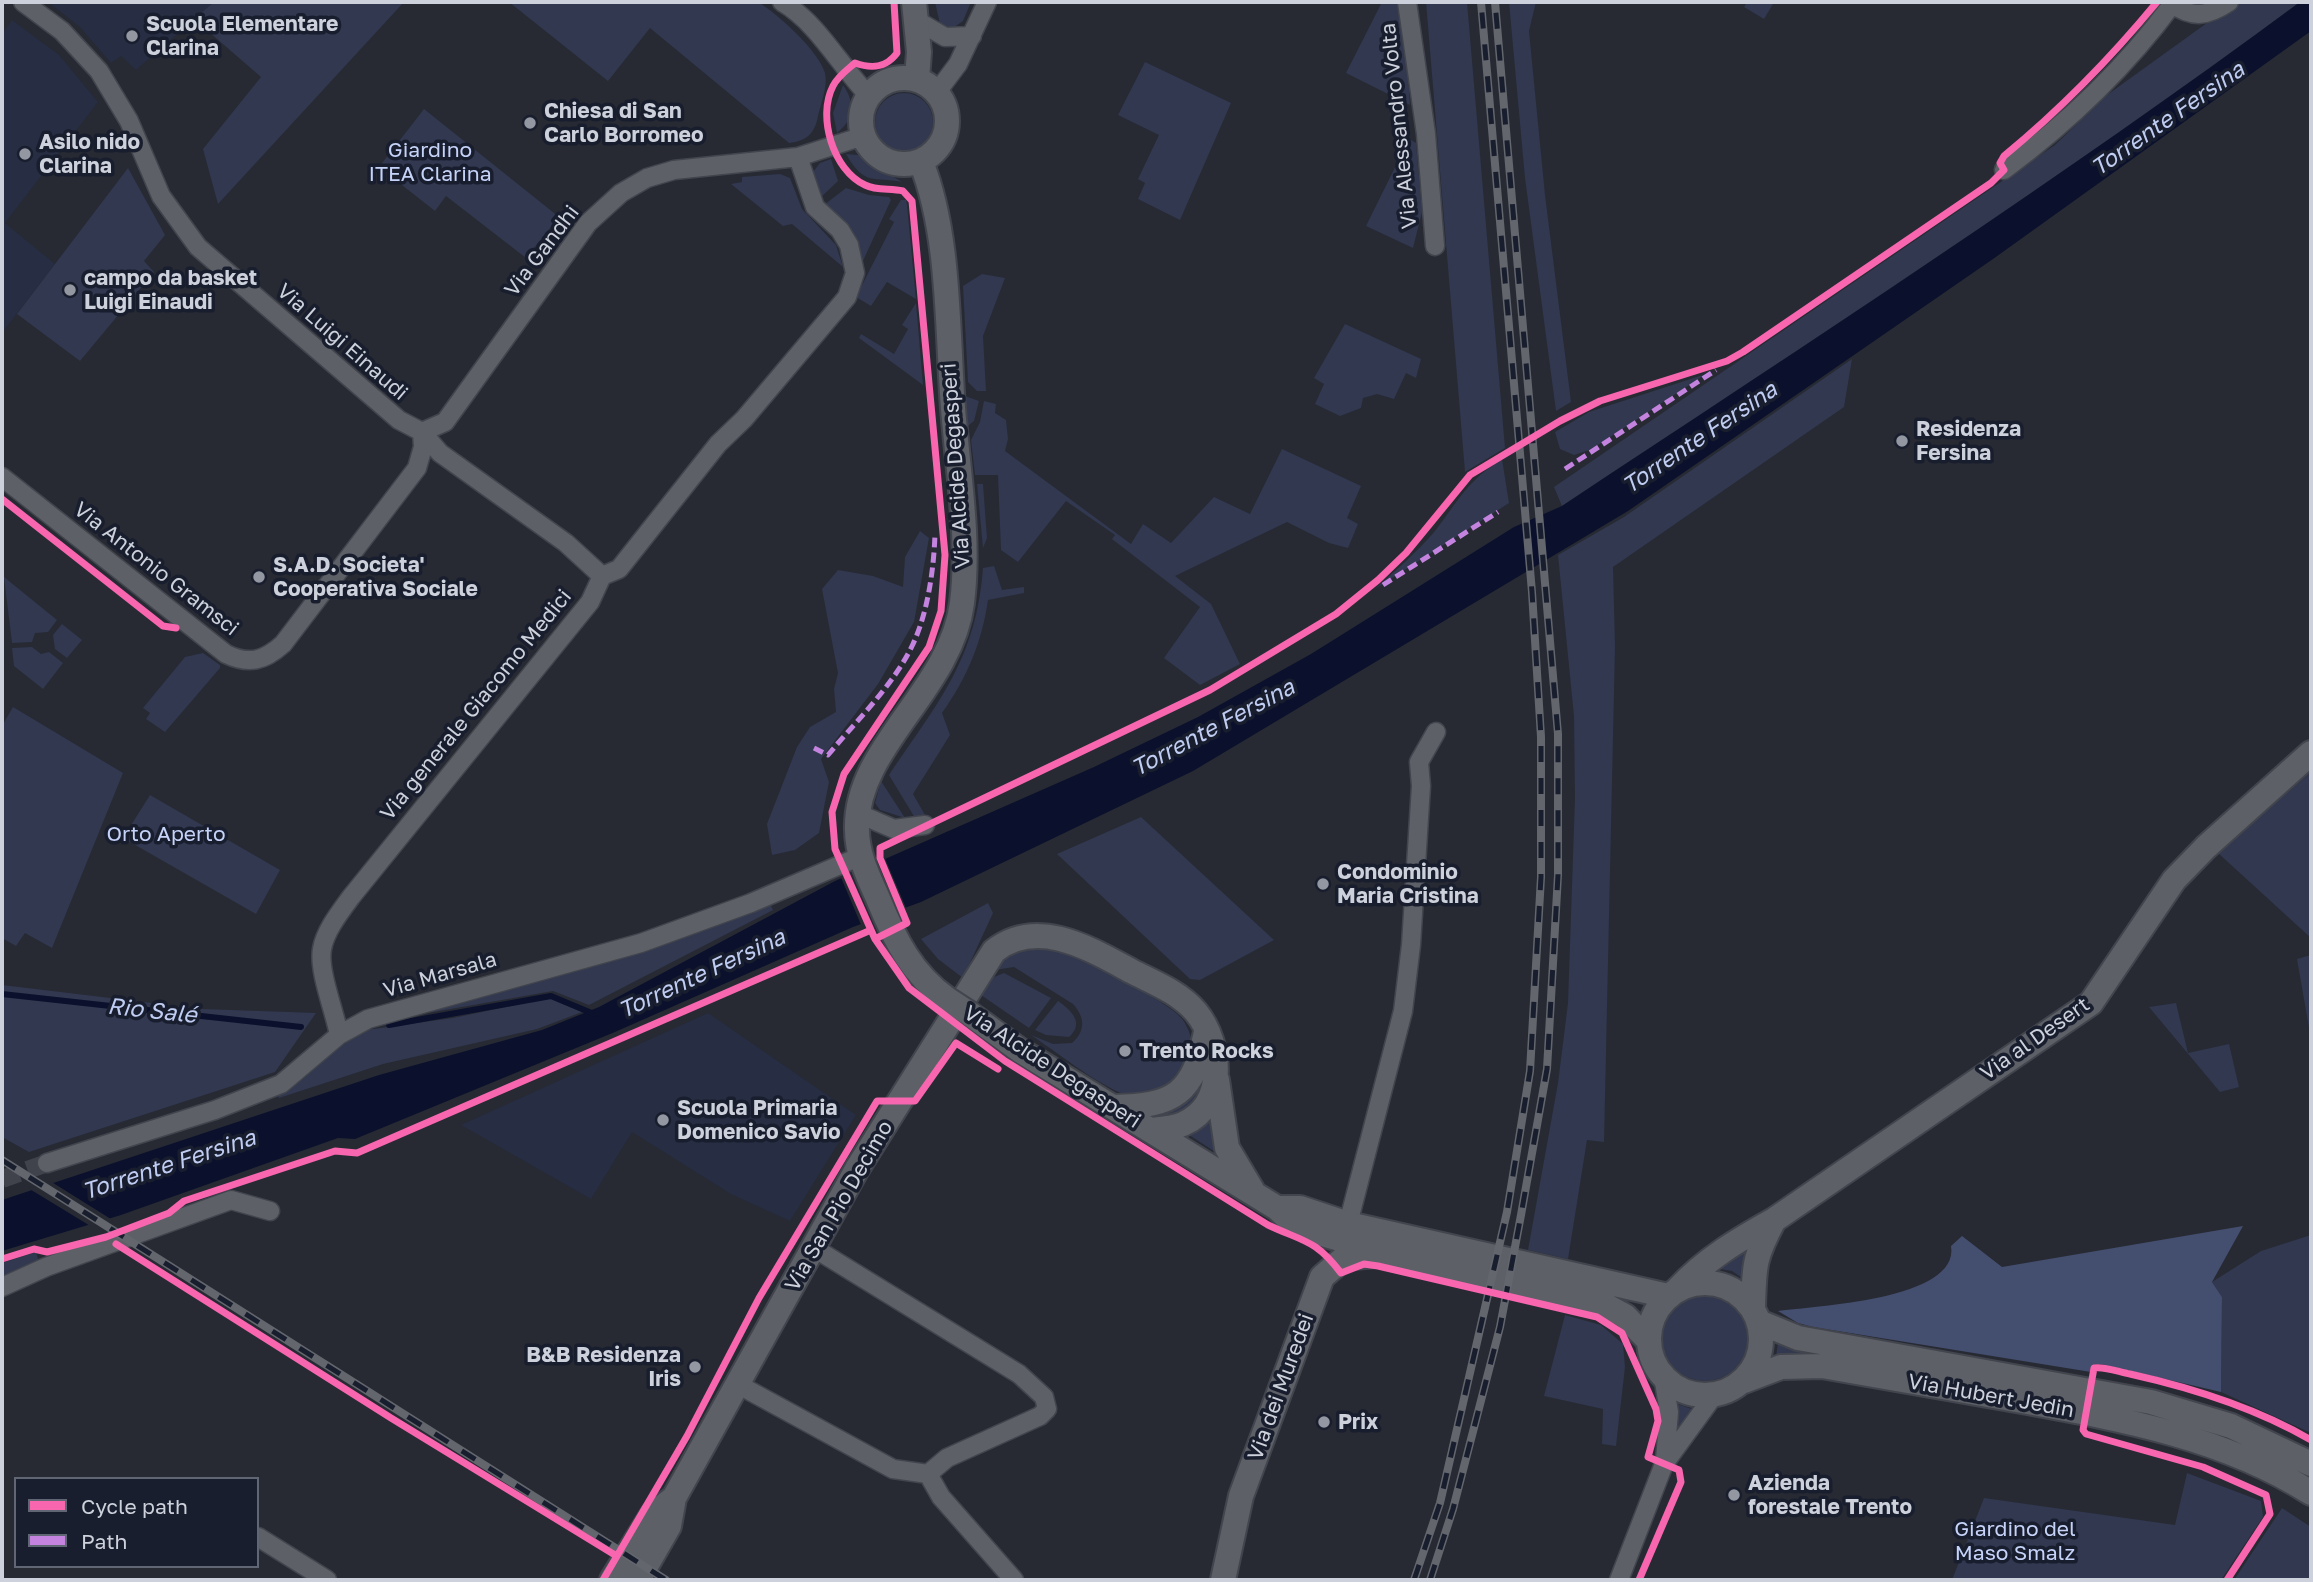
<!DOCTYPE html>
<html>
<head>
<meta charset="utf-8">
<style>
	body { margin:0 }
	#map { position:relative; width:2313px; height:1582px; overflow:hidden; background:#272a33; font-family:"Golos Text",sans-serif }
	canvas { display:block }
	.frame { position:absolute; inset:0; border:4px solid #cdd1dc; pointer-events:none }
	.legend { position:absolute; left:14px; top:1477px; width:245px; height:91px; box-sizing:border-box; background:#191e2e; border:2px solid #616674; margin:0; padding:9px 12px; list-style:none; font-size:21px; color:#cdd1dc }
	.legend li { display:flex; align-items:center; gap:14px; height:35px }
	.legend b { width:35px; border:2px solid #616674 }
</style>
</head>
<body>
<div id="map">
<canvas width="2313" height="1582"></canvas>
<div class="frame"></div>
<ul class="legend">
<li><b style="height:9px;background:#f766af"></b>Cycle path</li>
<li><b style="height:9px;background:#c483df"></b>Path</li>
</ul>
</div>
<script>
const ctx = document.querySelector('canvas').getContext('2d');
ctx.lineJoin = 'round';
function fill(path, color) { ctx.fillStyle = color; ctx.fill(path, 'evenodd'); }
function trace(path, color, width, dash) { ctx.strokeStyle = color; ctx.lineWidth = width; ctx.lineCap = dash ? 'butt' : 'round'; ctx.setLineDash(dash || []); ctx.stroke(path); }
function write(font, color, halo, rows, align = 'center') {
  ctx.font = font + ' "Golos Text",sans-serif'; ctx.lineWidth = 7; ctx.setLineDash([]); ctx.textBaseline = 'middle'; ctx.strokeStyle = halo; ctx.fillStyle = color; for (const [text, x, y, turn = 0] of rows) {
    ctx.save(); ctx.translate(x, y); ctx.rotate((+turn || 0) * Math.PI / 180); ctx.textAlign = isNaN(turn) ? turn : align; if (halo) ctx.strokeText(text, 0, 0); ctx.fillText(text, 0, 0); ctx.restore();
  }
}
fill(new Path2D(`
	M48,2H214L136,70L121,56L111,63L80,27Z
	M12,20L59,55L98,102L5,223L55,264L2,333V34Z
	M708,1013L856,1115L790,1221L731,1194L632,1132L591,1199L461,1125Z`), '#272d42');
fill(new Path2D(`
	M214,2H404L218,204L203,149L261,77L194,19Z
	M509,2H758C778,14 818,50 825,73C828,86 821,103 818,116C815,133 807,141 789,143L650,28L608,81Z
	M935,2H971L963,21L953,28L940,24Z
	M1382,2H1403L1410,105L1346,73Z
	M1426,2H1467L1505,448L1465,472Z
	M1509,2H1536L1529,31L1545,195L1571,402L1556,411L1525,178Z
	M1747,2L1773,4L1764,19L1744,7Z
	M2236,2H2300C2061,179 1811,341 1562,506L1554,487L2055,145L2107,95Z
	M1145,62L1231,103L1180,220L1138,199L1145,183L1138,179L1159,135L1118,115Z
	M843,85C855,102 855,119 837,133L833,113Z
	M875 122a29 29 0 1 1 58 0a29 29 0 1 1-58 0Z
	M424,109L559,217L526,258L446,196L435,211L379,167Z
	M1409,139L1416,143L1422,212L1413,248L1366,226Z
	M846,154L858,155L902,182C873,176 865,187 846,154Z
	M831,159L838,181L819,199L813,172L820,163Z
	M128,168L165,235L144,261L154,272L80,361L17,314Z
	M780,174L790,178L802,209L836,245L843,267L792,224L783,226L731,184L742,182V177Z
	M846,188L869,195L889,197L891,200L862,263L858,248L824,205Z
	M901,200H906L907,205L916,299L887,282L871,306L856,297L894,222L889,219Z
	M982,274L1005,278L983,336L986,391H977L968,382L963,286Z
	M916,303L923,385L859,338L861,334L894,354L908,329L902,325Z
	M1345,324L1421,359L1416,378L1406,373L1394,399L1377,394L1363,398L1361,408L1340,416L1315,404L1324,384L1314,378Z
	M1852,359L1844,407L1613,567L1615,646L1604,1142L1587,1140L1568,1259L1528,1250L1558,1083L1568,1003L1575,798L1574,716L1558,555L1624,517Z
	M1706,374L1592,449L1574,455L1560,449L1555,432L1589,412Z
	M965,396L979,401L974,421L968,426Z
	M984,401L996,404L995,413L1006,420L1008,439L1005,451L1131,544L1143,524L1171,543L1214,497L1250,514L1282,449L1361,486L1347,518L1358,524L1348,548L1329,543L1287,522L1175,576L1211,604L1240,664L1200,685L1164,658L1200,607L1112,539L1115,535L1066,501L1018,562L1001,550L998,475H975L971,440L980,422Z
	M1502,459L1509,503L1375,589C1395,571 1417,552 1435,531C1459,500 1466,482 1502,459Z
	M977,484H983L987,538L983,548Z
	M920,531L929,538L914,622L878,684L821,759L829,782L819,833L795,850L772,855L767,824L797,747L810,727L836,712L834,689L838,673L822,589L838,570L873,576L903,587L905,557Z
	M994,566L1002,590L1024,587V593L988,600C982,642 967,678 942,713L950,735L913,794L925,815L915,818L889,775C938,702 976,660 983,568Z
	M4,577L57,620L48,632L35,633L32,642L12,643Z
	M62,624L82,640L67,658L55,649L53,635Z
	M32,647L41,654L49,652L63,663L43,689L14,666L12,648Z
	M203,653L220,665V668L165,732L146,719L150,713L143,708L185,657Z
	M13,707L123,773L52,948L25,933L16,946L2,938V726Z
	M2311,772V938L2218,853Z
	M881,781L905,818L880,810L875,803Z
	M150,795L280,870L256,914L123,838Z
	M1141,817L1274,940L1200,980L1190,979L1057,854Z
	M988,903L993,913L963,978L938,959L921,939Z
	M770,904L773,910L589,1005L553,991L422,1014L638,953Z
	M1030,948C1038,949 1048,948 1056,950C1081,959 1169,1000 1183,1020C1207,1057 1182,1092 1142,1094C1135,1094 1126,1096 1121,1093C1091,1080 1058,1053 1031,1035L1053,1044L1072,1043C1086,1031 1085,1017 1073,1004L1014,967L995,970L1004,954Z
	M2311,955V1039L2297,959Z
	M1004,973L1051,998L1029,1028L981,995L994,977Z
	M2,985L202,1009L316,1013L275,1072L29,1152L2,1137Z
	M549,998L582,1012L537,1029L383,1064L279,1098L277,1094L303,1079L329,1054L366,1030L453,1018Z
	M1058,1001C1071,1010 1085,1023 1069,1037L1046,1035L1035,1030Z
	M2176,1003L2188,1053L2229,1044L2239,1087L2220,1092L2149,1007Z
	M1210,1070L1190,1110L1163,1118L1157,1113Z
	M1211,1113L1220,1155L1186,1133Z
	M2311,1235V1433L2221,1392L2222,1297L2212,1282L2261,1251Z
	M1749,1245L1745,1280L1732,1271L1714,1268Z
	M89,1246L2,1280V1263L36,1252L38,1259Z
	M1662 1338a43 43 0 1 1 86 0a43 43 0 1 1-86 0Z
	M1565,1315L1601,1325L1623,1344L1625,1367L1616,1446L1602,1444L1603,1409L1544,1396Z
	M1778,1342L1816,1353V1355L1776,1357Z
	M1677,1404L1695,1410L1677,1432Z
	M2187,1473L2261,1501L2263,1517L2221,1580H1952L1984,1498L2175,1525Z
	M2282,1508L2311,1527V1580H2234Z`), '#313850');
fill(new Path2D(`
	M2243,1226L2212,1282L2222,1297L2221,1392L2101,1364L2093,1365L2091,1372L1813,1327L1798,1323L1778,1311C1814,1306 1960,1300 1951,1246L1962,1236L2002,1267Z`), '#444e6f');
fill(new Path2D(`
	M2300,2H2311V31L1993,259L1628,511L1193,771L921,902L853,927L615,1032L355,1139L338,1138L121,1215L2,1251V1200L379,1075L542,1030L599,1007L835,881L1094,767L1198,717L1311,654L1514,527L1562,506C1811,341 2061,179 2300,2Z`), '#0b112d');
fill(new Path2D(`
	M884,856L906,908L862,927L840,875Z
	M50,1181L114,1221L92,1227L28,1188Z`), '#272a33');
trace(new Path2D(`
	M2,994L301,1027
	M389,1025L551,996L594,1014`), '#0b112d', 6);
trace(new Path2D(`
	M2,1179L47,1163`), '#40434c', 18, [18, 9]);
const street = new Path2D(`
	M23,2L62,31L99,71L129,121L161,196L198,247L399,420L422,432L440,453L566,543L602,576
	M782,2C818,23 840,66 869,96
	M1407,2L1426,134L1435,246
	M2172,4C2193,19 2208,16 2229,2
	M916,20L945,37L972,36
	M937,92L958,64L987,2
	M2004,170C2069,122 2126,67 2174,2
	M422,432L445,422L588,223L621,193L647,178L674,170L798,157L854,139H865
	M2,477L226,654C249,665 264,661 283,644L417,468L423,447L422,432
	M857,813L894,829L925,825
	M339,1035C335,1012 318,971 322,949C325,931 340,912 351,897L590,602L602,576L619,569L718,444L744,419L847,297L855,273L849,245L840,230L815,207L798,157
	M47,1163L215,1110L281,1084L339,1035L368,1019L641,943L751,903L861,856
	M1348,1224L1403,1011L1411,945L1421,786L1419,762L1436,732
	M814,1248L1019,1374L1044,1397L1047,1409L1040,1416L947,1458L928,1474
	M2,1287L46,1267L231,1200L270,1211
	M1663,1376L1669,1412L1665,1460
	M739,1385L893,1469L928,1474
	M928,1474L941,1497L1014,1580
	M258,1537L327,1580
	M1619,1580L1664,1464L1715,1394`);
const secondary = new Path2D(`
	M914,2L919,52L917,79
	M861 121a43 43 0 1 1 86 0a43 43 0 1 1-86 0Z
	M921,162C950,234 947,329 953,408C958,472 970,539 962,603C951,690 854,748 857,830C857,855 869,878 879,901C895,940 912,974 947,999
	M970,1014L1021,1051L1277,1208L1293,1223L1308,1230L1399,1256L1601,1303L1625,1316L1649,1341
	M1217,1080L1227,1148L1252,1190
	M1113,1107C1175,1106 1193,1094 1206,1032
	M1277,1208H1300L1348,1224L1668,1296
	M1649 1339a56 56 0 1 1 112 0a56 56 0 1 1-112 0Z
	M1678,1289C1706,1259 1738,1240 1774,1220L2091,1003L2174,880L2206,847L2311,753
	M1753,1308C1754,1266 1754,1257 1774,1220
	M1759,1322L1798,1338L2151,1402L2231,1426L2311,1464
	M1744,1381L1781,1367L1822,1366C1888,1378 1955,1389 2022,1401C2121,1419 2225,1438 2311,1493
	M612,1580L653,1514L674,1498
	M638,1580L669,1526L674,1498L857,1169L994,951C1038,916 1092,950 1133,972C1155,983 1180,993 1196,1012C1222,1044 1227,1105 1183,1124C1174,1128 1161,1129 1151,1130
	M1223,1580L1241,1496L1322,1277L1344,1258L1375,1255`);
trace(street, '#42454d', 21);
trace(secondary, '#42454d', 28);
trace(street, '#5d6067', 18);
trace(secondary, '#5d6067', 24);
const rail = new Path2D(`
	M2,1160L666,1580
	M1414,1580L1440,1503L1507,1212L1530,1071L1541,877V737L1532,592L1481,2
	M1430,1580L1453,1509L1500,1327L1521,1215L1547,1069L1558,875V734L1495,2`);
trace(rail, '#63666d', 8);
trace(rail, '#191e2e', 5, [16]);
const secondaryBridge = new Path2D(`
	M947,999L970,1014`);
trace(secondaryBridge, '#42454d', 28, []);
trace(secondaryBridge, '#5d6067', 24);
trace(new Path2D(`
	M1565,469L1716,370
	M1383,585L1498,512
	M814,748L828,755C856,721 894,685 913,644C928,612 934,568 935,533`), '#c483df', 5, [10, 5]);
trace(new Path2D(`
	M894,2L897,53C886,68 872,69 855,63C847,70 838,76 833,86C817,117 833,170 865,185C877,191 890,188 903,191L912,201L945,555L941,611L929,647L844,774L832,812L835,849L875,939L909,988L1005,1061L1268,1225C1304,1242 1315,1239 1341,1273L1364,1264L1378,1266L1597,1317L1622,1333L1656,1409L1658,1421L1648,1457L1679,1470L1681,1482L1639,1580
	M2,499L163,626L176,628
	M875,939L907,923L880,858V848L1210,690L1336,614L1378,580L1406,553L1470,475L1560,421L1600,401L1727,361L1743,352L1991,183L2004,170L2000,163L2004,156C2061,109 2110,59 2157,2
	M116,1244L391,1418L615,1555
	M2,1259L34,1249L47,1252L106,1237L169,1213L184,1201L335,1151L357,1153L871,930
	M603,1580L687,1436L759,1298L877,1101H915L956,1043L998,1069
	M2227,1580L2270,1514L2266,1495L2203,1467L2086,1434L2083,1430L2094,1368C2104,1366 2119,1372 2130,1374C2193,1388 2256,1408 2311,1440`), '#f766af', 7);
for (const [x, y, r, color] of [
	[132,36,7,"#9397a1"],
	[530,123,7,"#9397a1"],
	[25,154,7,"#9397a1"],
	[70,290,7,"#9397a1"],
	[1902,441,7,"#9397a1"],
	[259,577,7,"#9397a1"],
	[1323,884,7,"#9397a1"],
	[1125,1051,7,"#9397a1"],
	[663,1120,7,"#9397a1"],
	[695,1367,7,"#9397a1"],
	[1324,1422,7,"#9397a1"],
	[1734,1495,7,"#9397a1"]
]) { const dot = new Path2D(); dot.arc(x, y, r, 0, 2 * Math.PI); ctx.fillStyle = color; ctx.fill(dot); trace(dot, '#191e2e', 2.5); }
write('bold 21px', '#cdd1dc', '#191e2e', [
	["Scuola Elementare",146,24],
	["Clarina",146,48],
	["Chiesa di San",544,111],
	["Carlo Borromeo",544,135],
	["Asilo nido",39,142],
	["Clarina",39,166],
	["campo da basket",84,278],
	["Luigi Einaudi",84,302],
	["Residenza",1916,429],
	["Fersina",1916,453],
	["S.A.D. Societa'",273,565],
	["Cooperativa Sociale",273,589],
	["Condominio",1337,872],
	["Maria Cristina",1337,896],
	["Trento Rocks",1139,1051],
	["Scuola Primaria",677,1108],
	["Domenico Savio",677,1132],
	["B&B Residenza",681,1355,"right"],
	["Iris",681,1379,"right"],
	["Prix",1338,1422],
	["Azienda",1748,1483],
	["forestale Trento",1748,1507]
], 'left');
write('21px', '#cdd1dc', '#191e2e', [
	["Via Alessandro Volta",1399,126,-96],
	["Via Gandhi",542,251,-53],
	["Via Luigi Einaudi",342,342,41],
	["Via Alcide Degasperi",956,466,-94],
	["Via Antonio Gramsci",156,569,38],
	["Via generale Giacomo Medici",476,705,-51],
	["Via Marsala",440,975,-16],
	["Via al Desert",2035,1039,-35],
	["Via Alcide Degasperi",1052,1067,33],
	["Via San Pio Decimo",839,1206,-60],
	["Via dei Muredei",1281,1387,-70],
	["Via Hubert Jedin",1991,1396,10]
]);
write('21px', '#c6d3f9', '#191e2e', [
	["Giardino",430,150],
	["ITEA Clarina",430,174],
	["Orto Aperto",166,834],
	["Giardino del",2015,1529],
	["Maso Smalz",2015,1553]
]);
write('italic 23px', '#c0cdf3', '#191e2e', [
	["Torrente Fersina",2168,119,-35],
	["Torrente Fersina",1700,438,-34],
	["Torrente Fersina",1213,728,-28],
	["Torrente Fersina",702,974,-25],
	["Rio Salé",152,1011,6],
	["Torrente Fersina",169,1165,-18]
]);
</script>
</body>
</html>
